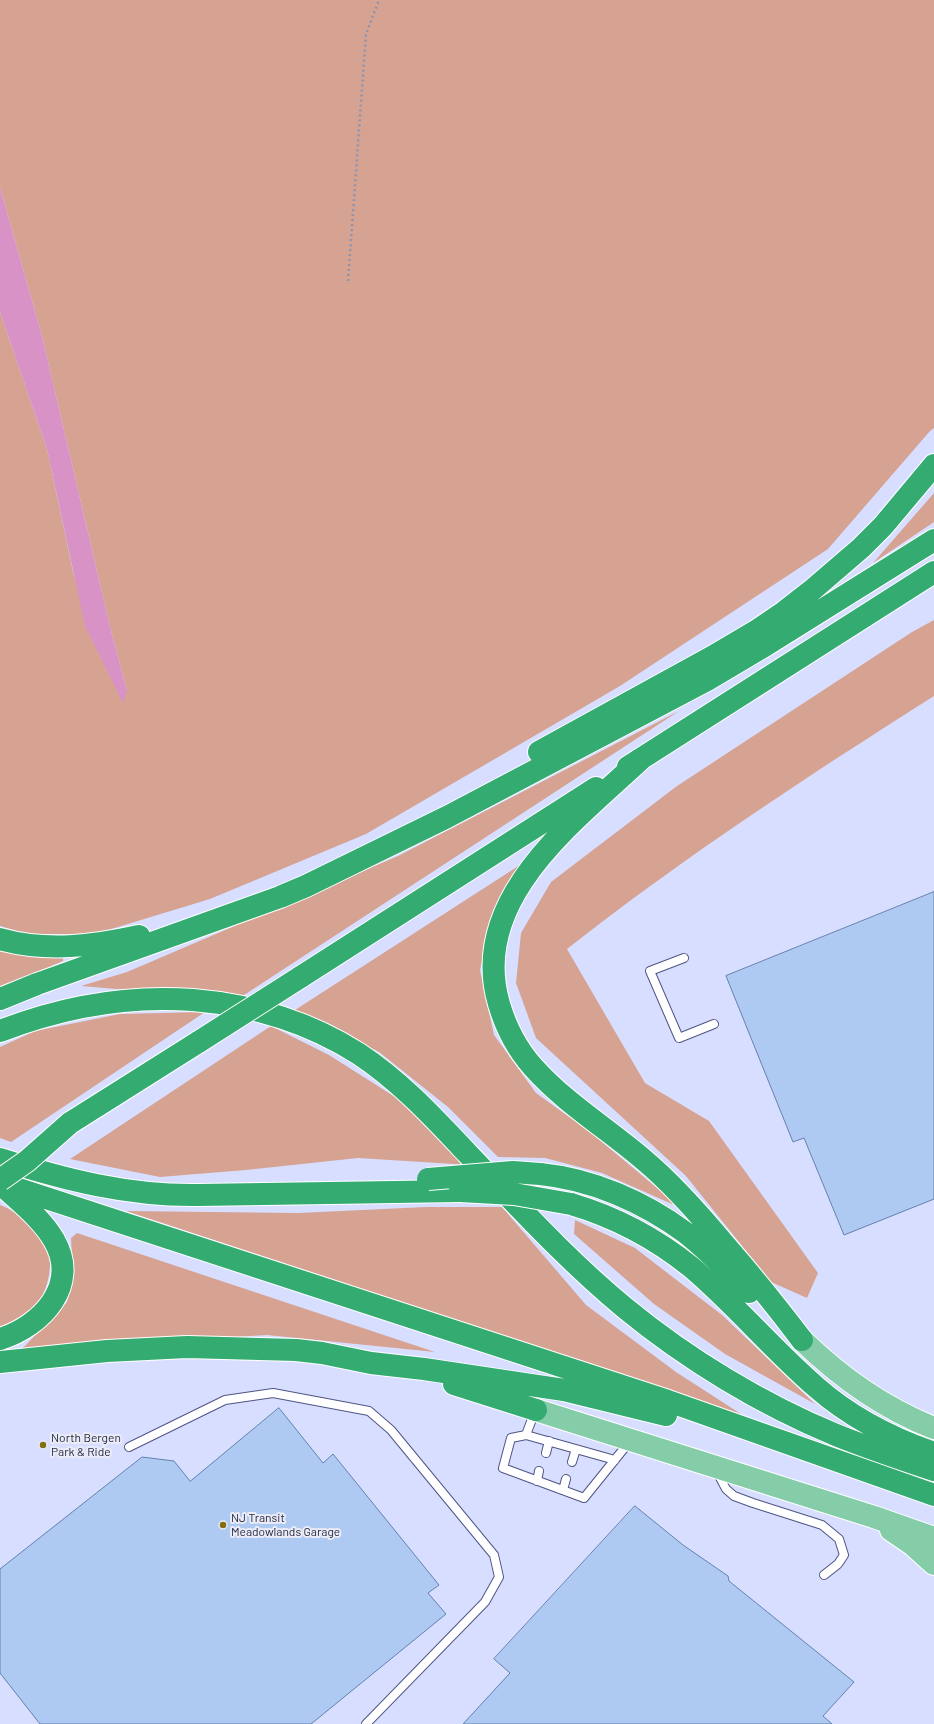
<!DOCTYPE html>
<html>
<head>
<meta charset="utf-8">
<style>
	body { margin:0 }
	canvas { display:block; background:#d8deff }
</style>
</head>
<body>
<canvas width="934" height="1724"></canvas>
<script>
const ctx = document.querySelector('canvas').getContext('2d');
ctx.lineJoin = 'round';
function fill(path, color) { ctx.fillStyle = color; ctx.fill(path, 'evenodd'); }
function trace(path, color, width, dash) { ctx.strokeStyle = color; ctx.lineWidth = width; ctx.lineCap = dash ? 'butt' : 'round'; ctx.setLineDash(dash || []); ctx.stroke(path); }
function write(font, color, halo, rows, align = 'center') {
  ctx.font = font + ' Barlow,sans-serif'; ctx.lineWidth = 4; ctx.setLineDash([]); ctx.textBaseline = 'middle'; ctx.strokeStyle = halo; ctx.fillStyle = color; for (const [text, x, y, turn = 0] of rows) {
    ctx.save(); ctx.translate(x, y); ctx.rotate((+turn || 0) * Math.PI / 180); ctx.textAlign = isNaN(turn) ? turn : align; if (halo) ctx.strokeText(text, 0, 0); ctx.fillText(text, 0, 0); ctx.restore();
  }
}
fill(new Path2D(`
	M0,0H934V428L930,431L828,549L620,686L366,834L210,899L95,934H27L0,926V312L47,449L74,576L127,691L110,627L42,336L0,188Z
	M934,493V522L873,563Z
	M934,620V696C808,776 684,857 567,949L645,1083L709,1121L818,1273L807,1298L771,1282L686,1176L536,1038L516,983L521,933L551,882L677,786L912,632Z
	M679,711L241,997L151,992L81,986L127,972L398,856Z
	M523,863L495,907L480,970L494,1035L536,1093L590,1132L681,1208L602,1173L545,1158L498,1157L448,1107L379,1052L295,1010Z
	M0,947L63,956V961L0,988Z
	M205,1012L11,1142L0,1138V1047L35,1031L120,1014Z
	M271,1026L329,1055L403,1102L470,1165L358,1158L246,1170L160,1177L70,1159Z
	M0,1205C17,1211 37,1228 46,1244C55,1260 48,1292 36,1306C27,1317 12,1322 0,1329Z
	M426,1207H502L586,1305L676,1372L741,1414L126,1211L298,1213Z
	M575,1220L635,1248L722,1315L815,1404L725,1354L654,1304L574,1234Z
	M77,1233L435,1352L267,1335L21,1350L67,1302L73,1274L71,1238Z`), '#d6a393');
fill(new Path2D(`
	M0,188L42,336L110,627L127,691L123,703L85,626L47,449L0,312Z`), '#d892c5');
const building = new Path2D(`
	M934,892V1199L844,1235L804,1138L793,1142L726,976Z
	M279,1408L323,1463L333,1454L439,1585L428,1593L446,1614L311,1724H40L0,1673V1569L142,1457L174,1461L190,1481Z
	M635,1506L683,1545L728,1576L729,1581L854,1682L823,1716L832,1724H463L510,1673L494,1659Z`);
fill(building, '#aecaf2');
trace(building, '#6382ae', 1);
const lane = new Path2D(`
	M684,958L650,971L679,1038L714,1024
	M535,1411L526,1435L511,1438L503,1468L584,1498L630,1441
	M526,1435L615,1460
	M129,1447L225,1400L273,1393L369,1411L391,1430L494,1555L499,1577L485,1602L366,1724
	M546,1453L549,1441
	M572,1462L576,1449
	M717,1472L726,1489L734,1496L753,1503L822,1525L839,1539L844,1555L838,1564L824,1575
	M537,1481L539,1471
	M563,1490L566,1479`);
const primary = new Path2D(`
	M802,1340C841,1378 883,1408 934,1428
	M536,1410L874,1517L934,1538
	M891,1530L913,1545L934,1564`);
const highway = new Path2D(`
	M539,752L712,657L756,631L784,612L811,591L861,548L883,526L934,465
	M641,759C574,822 468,899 499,1004C506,1028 517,1049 533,1067C565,1103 608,1129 644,1160C674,1185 700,1215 725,1245C752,1276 777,1307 802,1340
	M628,767L934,572
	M0,939C47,952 93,946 139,936
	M299,978L596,788
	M0,999L37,984L280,897L306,886L447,817L707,680L766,645L934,540
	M0,1031C62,1007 126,995 193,1000C252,1005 309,1022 359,1054C400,1081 434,1118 468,1154C519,1207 568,1261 625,1308C687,1359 761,1404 836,1435C868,1448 901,1459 934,1470
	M70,1123L200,1041
	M0,1159C65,1180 129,1196 198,1195L460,1191
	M540,1174C592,1179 644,1202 686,1233C709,1251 729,1272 749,1292
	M0,1183L668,1401L934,1495
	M571,1204C615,1217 655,1238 691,1267C735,1304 772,1349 816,1387C850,1417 891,1438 934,1453
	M0,1339C42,1326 80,1285 54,1240C42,1219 21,1203 4,1187
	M0,1362L107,1351L187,1347L296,1350L322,1353L371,1363L424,1369L564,1390L666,1415
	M454,1384L536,1410`);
trace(lane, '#4f5584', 10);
trace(primary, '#fff', 24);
trace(highway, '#fff', 24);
trace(new Path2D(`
	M348,281L366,34L379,0`), '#8d92ad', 2.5, [2, 3]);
trace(lane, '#fff', 8);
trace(primary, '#85cda9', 22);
trace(highway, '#34ab70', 22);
const highwayBridge = new Path2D(`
	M200,1041L299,978
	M428,1179L513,1172L540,1174
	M0,1180L27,1161L70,1123
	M460,1191L514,1194L571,1204`);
trace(highwayBridge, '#fff', 24, []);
trace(highwayBridge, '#34ab70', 22);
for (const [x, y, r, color] of [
	[43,1445,4,"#82700f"],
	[223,1525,4,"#82700f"]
]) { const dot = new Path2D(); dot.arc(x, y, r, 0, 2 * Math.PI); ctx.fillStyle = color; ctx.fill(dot); trace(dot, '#eaecf8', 1.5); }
write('12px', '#262a3e', '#eaecf8', [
	["North Bergen",51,1438],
	["Park & Ride",51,1452],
	["NJ Transit",231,1518],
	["Meadowlands Garage",231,1532]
], 'left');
</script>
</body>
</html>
